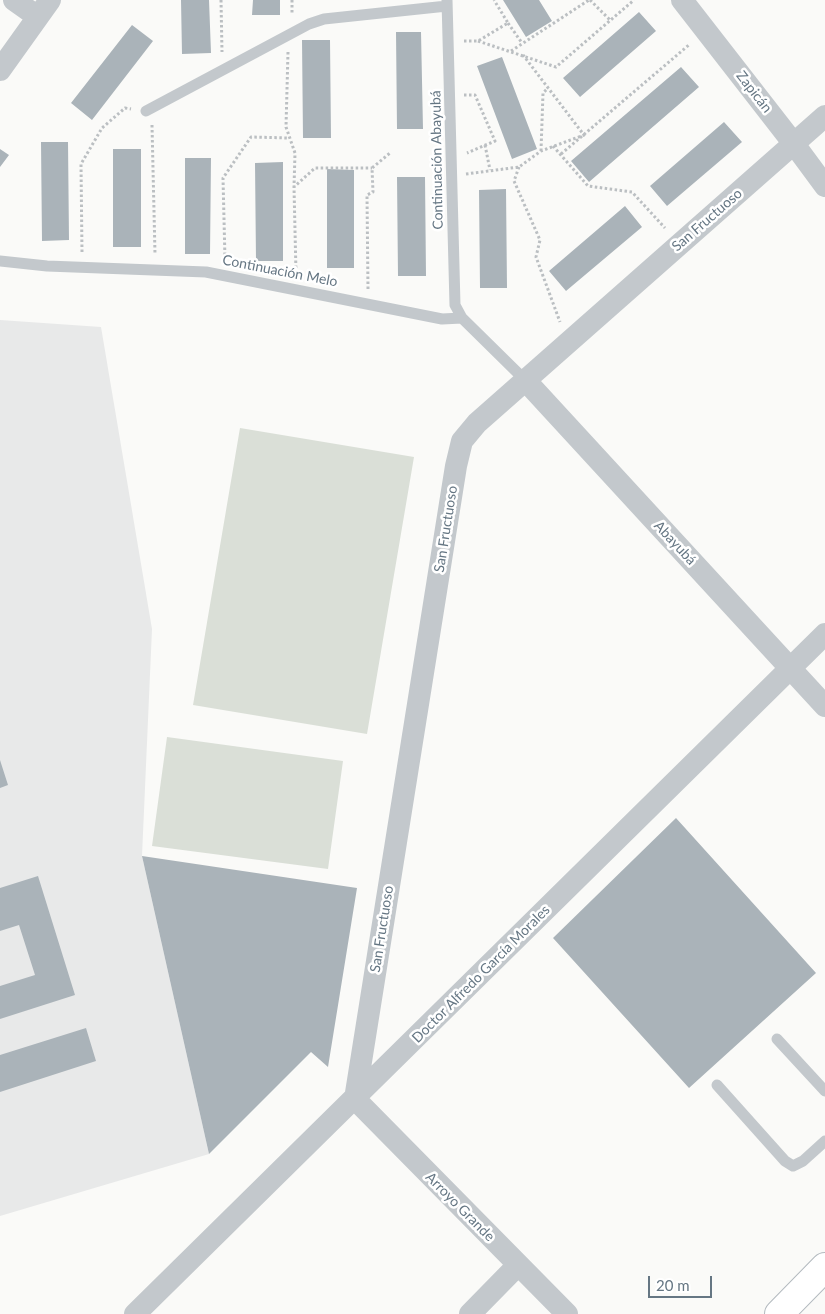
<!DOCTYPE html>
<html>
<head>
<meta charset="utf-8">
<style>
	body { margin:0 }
	#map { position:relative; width:825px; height:1314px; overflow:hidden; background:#fafaf8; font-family:Lato,sans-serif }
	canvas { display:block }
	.scale { position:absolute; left:648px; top:1276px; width:64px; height:22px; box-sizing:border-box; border:2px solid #657683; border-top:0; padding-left:6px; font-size:15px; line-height:18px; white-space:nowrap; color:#657683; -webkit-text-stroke:4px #fff; paint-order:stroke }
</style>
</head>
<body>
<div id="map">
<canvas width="825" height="1314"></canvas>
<div class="scale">20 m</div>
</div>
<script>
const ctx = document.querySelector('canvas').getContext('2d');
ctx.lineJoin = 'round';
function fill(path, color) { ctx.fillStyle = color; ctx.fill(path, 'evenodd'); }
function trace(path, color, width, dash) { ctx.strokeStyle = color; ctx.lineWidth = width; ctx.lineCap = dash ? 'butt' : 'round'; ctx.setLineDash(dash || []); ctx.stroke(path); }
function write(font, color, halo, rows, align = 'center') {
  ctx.font = font + ' Lato,sans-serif'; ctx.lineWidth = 5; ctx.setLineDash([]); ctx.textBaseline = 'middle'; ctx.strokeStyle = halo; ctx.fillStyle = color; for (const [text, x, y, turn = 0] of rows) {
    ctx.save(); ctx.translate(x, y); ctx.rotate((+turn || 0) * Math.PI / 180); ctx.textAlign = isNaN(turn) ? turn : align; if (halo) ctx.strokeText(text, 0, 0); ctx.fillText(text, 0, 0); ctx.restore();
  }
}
fill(new Path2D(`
	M0,320L101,327L152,629L142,856L209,1154L0,1216Z`), '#e8e9e9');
fill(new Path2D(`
	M240,428L414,457L367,734L193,705Z
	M167,737L343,761L328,869L152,846Z`), '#dadfd7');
fill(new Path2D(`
	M181,0H209L211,53L182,54Z
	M253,0H280V15H252Z
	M503,0H539L552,21L526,37Z
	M639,12L656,31L580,97L563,78Z
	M132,25L153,41L92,120L71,103Z
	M396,32H421L423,129H397Z
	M302,40H330L331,138H303Z
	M502,57L537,149L512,159L477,66Z
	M681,67L699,87L589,182L571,161Z
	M724,122L742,142L667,206L650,186Z
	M41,142H68L69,240L42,241Z
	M0,149L9,155L0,167Z
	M113,149H141V247H113Z
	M185,158H211L210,254H185Z
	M283,162V261H256L255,163Z
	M327,169L354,170V268H327Z
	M397,177H425L426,276H398Z
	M506,189L507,288H480L479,190Z
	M625,206L642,227L566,291L549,271Z
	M0,760L8,785L0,788Z
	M676,818L816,973L689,1088L553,938Z
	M142,856L357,888L328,1067L311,1052L209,1154Z
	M38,876L75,995L0,1019V986L35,975L19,925L0,931V888Z
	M86,1028L96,1061L0,1092V1055Z`), '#aab3b9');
const secondary = new Path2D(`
	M779,1314L825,1267`);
trace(secondary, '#b3babf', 30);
trace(new Path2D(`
	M221,0L222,52
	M292,0V14
	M590,0L610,20
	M508,23L522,43
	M464,41H478L508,23L494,0
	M478,41L556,67L634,0
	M511,51L589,0
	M288,52L286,127L295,153L294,187
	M464,95H475L495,141L467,153
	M152,125L155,254
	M485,145L490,170
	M553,146L588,186L632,192L665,228
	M541,151L543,93L548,88
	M561,154L690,44
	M519,167L514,181L540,240L536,257L560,322
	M466,174L519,167L541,151L584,135L523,55
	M82,252L81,164L102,128L125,108L131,109
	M225,260L223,178L251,137L289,138
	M296,273L294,187L315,168H372
	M368,289L367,195L373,192L372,168L390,153`), '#bbbfc2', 3, [2.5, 2.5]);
trace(new Path2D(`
	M447,0L455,305L462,318
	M146,111L309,24L324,19L447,6
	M0,261L47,266L206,272L442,319L462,318L526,381
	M777,1039L825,1091
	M717,1085L785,1161L793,1166L803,1161L825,1141`), '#c3c8cc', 11);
trace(new Path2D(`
	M14,0L38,17
	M682,0L794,144L825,186
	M0,70L50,0
	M526,381L825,706
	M135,1314L825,634
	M470,1314L518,1265
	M567,1314L355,1099L456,466L462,441L477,423L825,116`), '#c3c8cc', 22);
trace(secondary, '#fff', 28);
write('14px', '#657683', '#fff', [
	["Zapicán",754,92,52],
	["Continuación Abayubá",437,160,-91],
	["San Fructuoso",707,220,-41],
	["Continuación Melo",280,271,11],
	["San Fructuoso",446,529,-81],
	["Abayubá",675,543,47],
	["San Fructuoso",382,929,-81],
	["Doctor Alfredo García Morales",481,974,-45],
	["Arroyo Grande",460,1207,45]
]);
</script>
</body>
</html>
